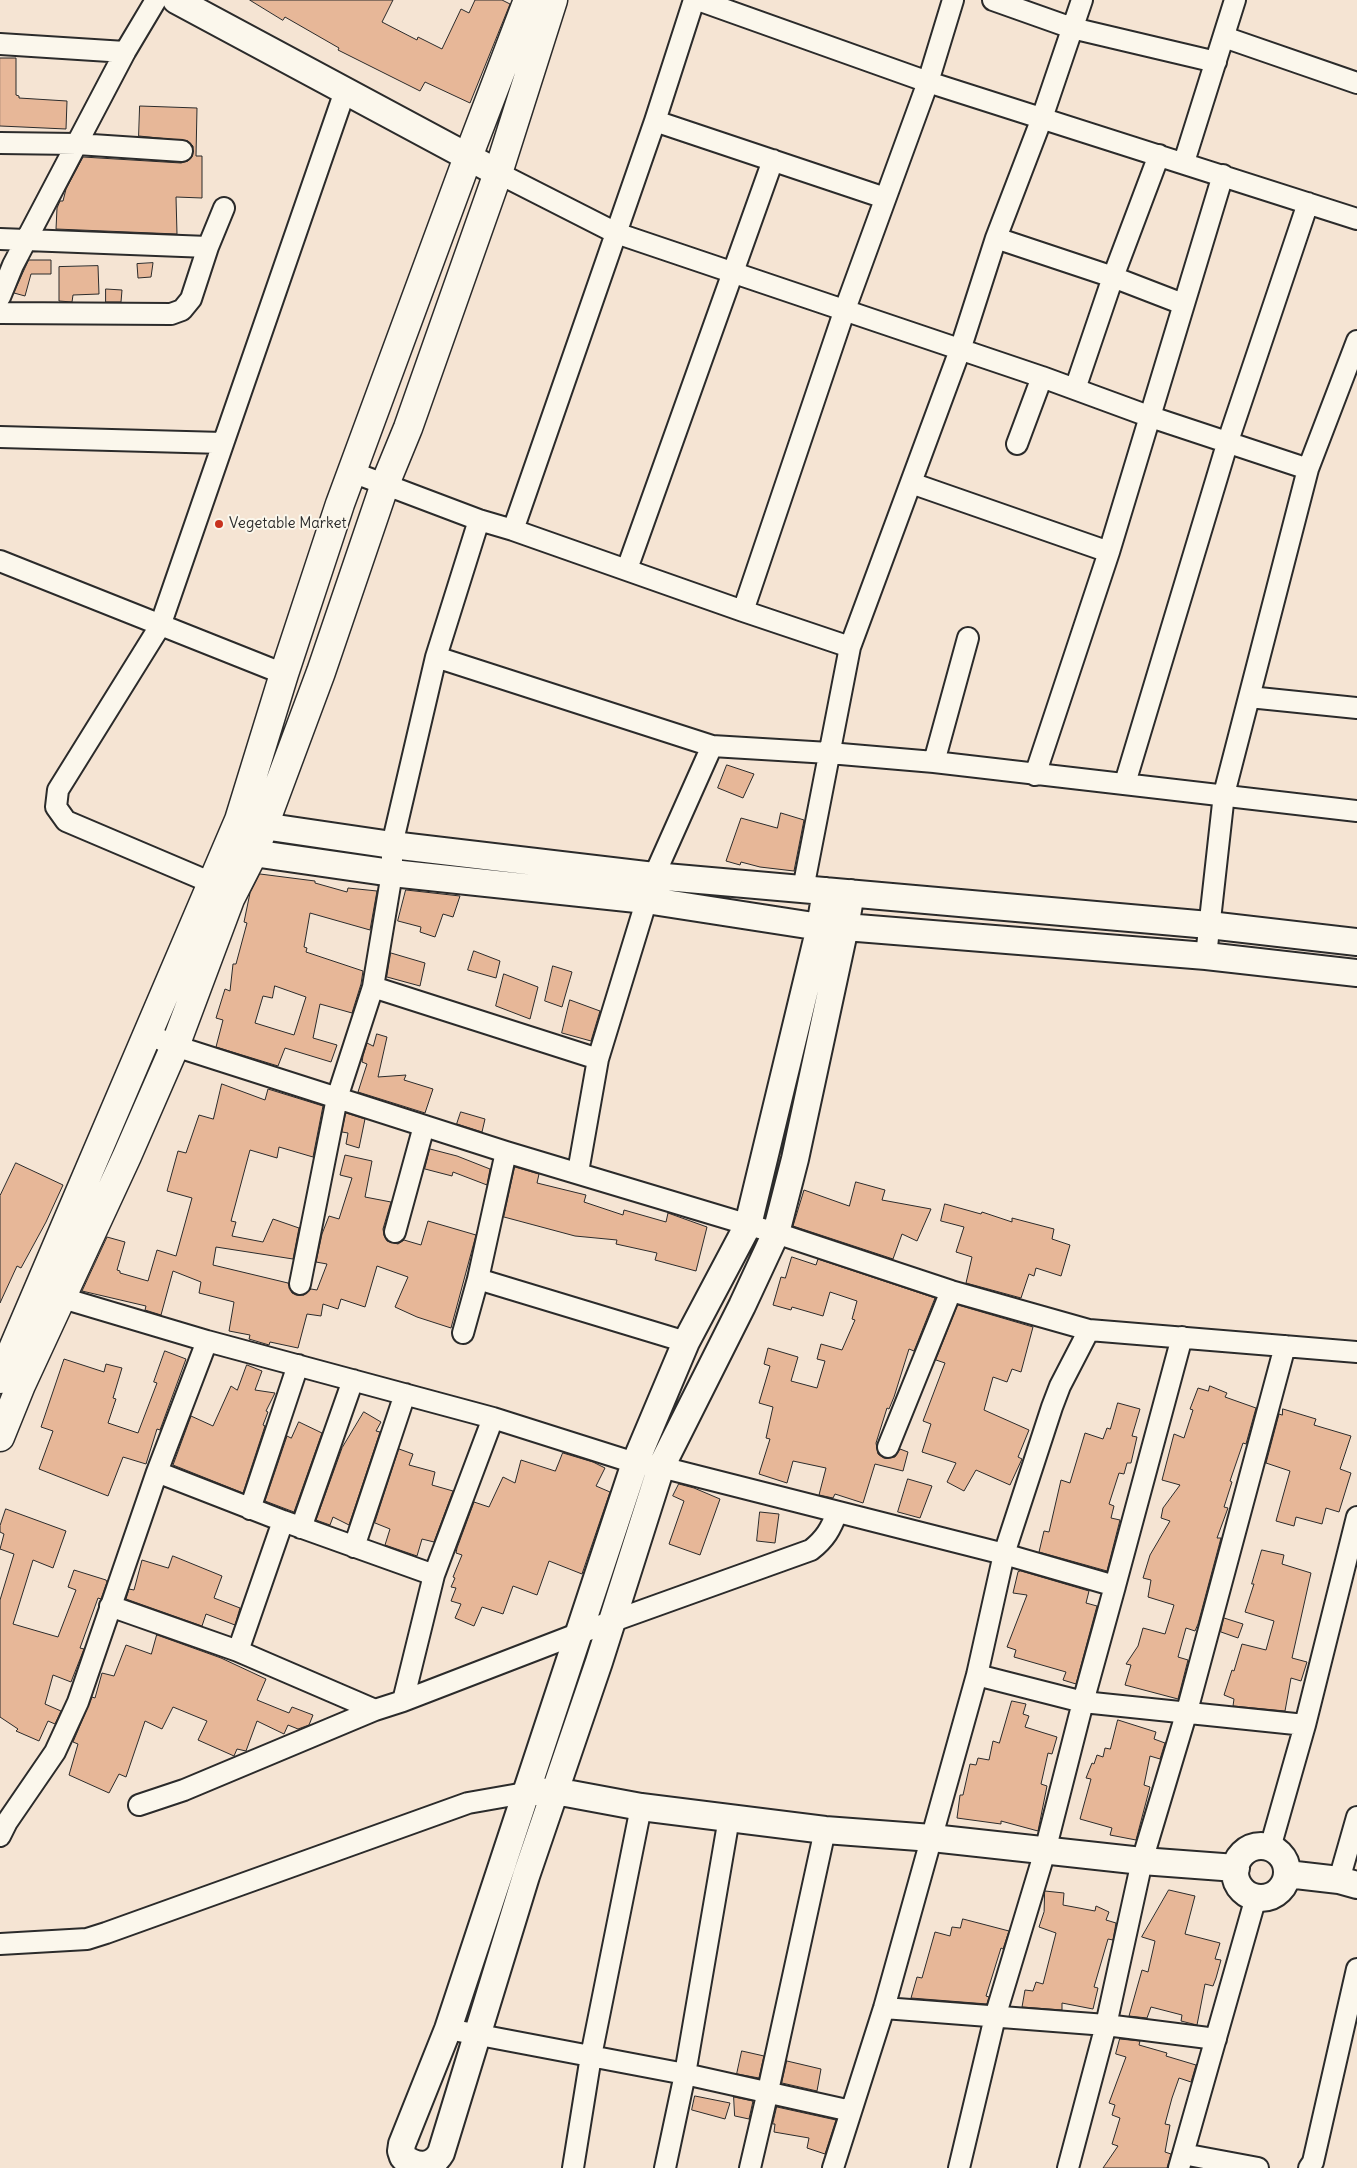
<!DOCTYPE html>
<html>
<head>
<meta charset="utf-8">
<style>
	body { margin:0 }
	canvas { display:block; background:#f5e4d3 }
</style>
</head>
<body>
<canvas width="1357" height="2168"></canvas>
<script>
const ctx = document.querySelector('canvas').getContext('2d');
ctx.lineJoin = 'round';
function fill(path, color) { ctx.fillStyle = color; ctx.fill(path, 'evenodd'); }
function trace(path, color, width, dash) { ctx.strokeStyle = color; ctx.lineWidth = width; ctx.lineCap = dash ? 'butt' : 'round'; ctx.setLineDash(dash || []); ctx.stroke(path); }
function write(font, color, halo, rows, align = 'center') {
  ctx.font = font + ' Delius,sans-serif'; ctx.lineWidth = 4; ctx.setLineDash([]); ctx.textBaseline = 'middle'; ctx.strokeStyle = halo; ctx.fillStyle = color; for (const [text, x, y, turn = 0] of rows) {
    ctx.save(); ctx.translate(x, y); ctx.rotate((+turn || 0) * Math.PI / 180); ctx.textAlign = isNaN(turn) ? turn : align; if (halo) ctx.strokeText(text, 0, 0); ctx.fillText(text, 0, 0); ctx.restore();
  }
}
const building = new Path2D(`
	M250,0H393L382,22L417,40L418,37L442,49L461,9L469,13L475,0H502L510,4L470,103L425,82L420,91L338,50L339,48L285,17L283,20Z
	M0,58H16V95L19,96V98L67,101L66,129L0,126Z
	M140,106L197,108L196,156H202V198L176,197L177,234L56,229L57,208L60,201H63L66,189L83,157L181,163L188,161L192,157L193,146L188,141L139,136Z
	M29,260H51V274H31L25,296L14,293Z
	M153,263L151,277L138,278L137,264Z
	M98,266L99,294L73,295L72,302L59,301V267Z
	M106,289L122,290L121,302H106Z
	M727,765L754,774L743,798L718,788Z
	M781,813L804,820L794,871L760,867L741,862L740,865L726,861L741,818L777,828Z
	M260,874L315,881V883L347,892L348,888L377,891L370,930L310,913L304,947L307,948L306,952L363,971L361,984L352,1013L320,1004L313,1038L337,1045L331,1062L285,1048L278,1066L216,1047L223,1020L216,1018L225,989L230,991L233,964H236L247,923L244,922L250,893ZM275,986L306,997L294,1035L255,1023L263,996L272,998Z
	M406,890L460,896L453,917L443,914L435,937L420,932L421,927L398,921Z
	M474,951L500,961L496,978L468,970Z
	M391,953L425,963L420,986L387,977Z
	M553,966L572,972L562,1007L545,1001Z
	M504,974L538,987L530,1019L496,1006Z
	M570,1000L600,1011L591,1041L562,1033Z
	M377,1034L387,1037L378,1077L406,1075L404,1080L433,1089L425,1113L358,1092L367,1064L362,1062L363,1056L367,1043L373,1046Z
	M222,1084L265,1100L268,1089L323,1106L313,1157L279,1147L277,1158L250,1150L231,1221L236,1222L232,1236L263,1242L273,1219L299,1228L293,1259L216,1247L213,1265L288,1283L292,1293L297,1295H304L311,1289L317,1290L327,1264L316,1262L322,1234L329,1216L339,1219L352,1178L340,1175L345,1155L372,1161L365,1197L391,1202L383,1229L384,1235L387,1241L398,1244L404,1240L421,1245L428,1221L476,1235L451,1328L417,1317L395,1307L408,1277L377,1266L365,1307L341,1299L338,1309L323,1304L321,1316L307,1314L298,1348L270,1342L269,1345L249,1339L250,1335L229,1331L234,1302L199,1293L201,1282L173,1271L161,1315L145,1310L146,1306L82,1291L107,1237L125,1242L117,1270L120,1271V1273L148,1281L157,1250L176,1256L192,1198L167,1191L178,1151L186,1153L199,1115L213,1119Z
	M461,1112L485,1119L482,1132L457,1124Z
	M346,1113L365,1119L359,1148L346,1144L348,1133L342,1132Z
	M430,1149L457,1156L490,1169L487,1185L453,1172L452,1176L425,1169Z
	M16,1163L63,1185L46,1222L21,1268L17,1266L0,1303V1196Z
	M515,1167L539,1174L537,1183L586,1195L584,1202L623,1215L624,1210L666,1222L668,1213L707,1227L696,1271L655,1260L657,1253L616,1244L617,1240L575,1236L504,1217Z
	M856,1182L885,1190L882,1200L931,1209L917,1241L902,1234L893,1259L793,1226L804,1190L849,1206Z
	M945,1204L981,1214L982,1212L1012,1222V1218L1054,1229L1052,1239L1070,1245L1061,1276L1036,1268L1034,1276L1029,1274L1021,1298L966,1283L972,1257L956,1252L964,1227L941,1221Z
	M792,1257L816,1265L818,1259L935,1298L914,1351L909,1349L894,1397L889,1409L887,1408L876,1443L878,1454L884,1458L895,1457L900,1449L908,1452L903,1471L875,1464L863,1503L835,1494L833,1498L819,1495L826,1468L793,1461L787,1483L759,1474L770,1439L766,1438L773,1407L759,1403L770,1366L764,1364L768,1348L798,1357L791,1381L817,1388L825,1361L817,1359L821,1344L842,1350L855,1320L852,1319L857,1301L830,1292L823,1316L792,1307L791,1310L773,1305L781,1277L785,1278Z
	M958,1305L1033,1327L1021,1372L1012,1369L1007,1382L993,1377L984,1410L1029,1430L1018,1457L1022,1459L1010,1485L976,1470L964,1491L947,1482L956,1463L922,1452L931,1424L923,1421L945,1363L936,1360Z
	M165,1351L186,1359L160,1430L157,1429L146,1464L123,1457L108,1496L39,1469L53,1431L41,1427L64,1359L104,1372L106,1364L122,1368L113,1398L116,1399L108,1423L138,1433L157,1383L154,1382Z
	M247,1365L262,1371L255,1390L275,1393L266,1411L268,1412L263,1425L265,1426L243,1493L173,1465L191,1416L213,1426L231,1386L237,1390Z
	M1210,1386L1227,1393L1225,1397L1256,1408L1246,1444L1243,1443L1230,1481L1232,1482L1224,1507L1228,1508L1217,1538H1221L1198,1624L1195,1631L1186,1628L1178,1657L1188,1660L1178,1699L1125,1685L1131,1665L1126,1664L1138,1646L1143,1628L1165,1634L1174,1605L1148,1597L1151,1580L1143,1578L1150,1555L1170,1521L1161,1518L1163,1508L1180,1485L1162,1480L1174,1434L1184,1438L1193,1410L1190,1409L1198,1388L1208,1391Z
	M1118,1403L1140,1409L1132,1436L1137,1437L1131,1463H1127L1124,1474L1119,1473L1109,1504L1114,1506L1111,1518L1120,1520L1107,1571L1039,1552L1044,1531L1049,1532L1061,1480L1070,1483L1085,1433L1103,1439L1107,1428L1110,1429Z
	M1283,1409L1316,1419L1314,1425L1351,1436L1340,1469L1351,1473L1339,1512L1326,1508L1322,1524L1296,1517L1294,1526L1276,1521L1290,1471L1266,1463L1279,1414L1282,1415Z
	M364,1412L381,1422L376,1431L380,1432L349,1525L333,1517L330,1525L316,1520L342,1448Z
	M299,1422L322,1433L294,1512L265,1501L287,1436L291,1438Z
	M399,1449L413,1454L409,1465L435,1472L432,1485L453,1491L434,1542L422,1539L417,1556L385,1545L390,1529L375,1523Z
	M563,1453L593,1462L605,1468L596,1486L610,1492L582,1574L549,1561L537,1595L513,1586L503,1614L482,1607L474,1626L455,1618L461,1604L451,1601L456,1588L451,1587L455,1578L453,1577L462,1555L456,1553L457,1548L474,1502L489,1507L503,1477L515,1483L521,1460L555,1471Z
	M908,1479L932,1486L920,1518L898,1512Z
	M679,1484L694,1488L720,1499L700,1555L669,1544L684,1501L673,1496Z
	M6,1509L66,1531L53,1568L33,1560L13,1624L58,1637L76,1590L68,1587L74,1570L106,1580L107,1582L101,1599L98,1598L80,1648L84,1649L71,1682L53,1675L45,1704L61,1711L55,1724L48,1721L39,1741L16,1731L18,1729L0,1717V1600L14,1554L0,1549L4,1534L0,1532V1526Z
	M760,1512L779,1514L775,1543L757,1541Z
	M1262,1550L1284,1555L1282,1564L1311,1573L1292,1658L1307,1662L1301,1681L1291,1678L1285,1711L1233,1706L1234,1699L1224,1695L1232,1670L1234,1671L1242,1644L1266,1650L1274,1621L1245,1612L1254,1584H1252Z
	M173,1556L222,1576L214,1598L240,1608L235,1625L206,1614L202,1626L126,1599L129,1589L134,1590L142,1560L168,1568Z
	M1021,1571L1089,1591L1086,1603L1097,1606L1076,1684L1063,1680L1066,1672L1014,1657L1016,1650L1007,1647L1027,1595L1013,1593L1018,1572Z
	M1224,1618L1243,1624L1238,1638L1221,1632Z
	M157,1635L221,1658L266,1679L257,1700L289,1713L292,1707L313,1715L309,1725L298,1729L288,1725L284,1734L257,1721L246,1751L237,1749L234,1756L198,1740L207,1721L173,1707L162,1729L145,1721L126,1777L119,1774L109,1793L69,1775L78,1744L73,1742L92,1697L95,1698L102,1673L114,1676L126,1645L151,1654Z
	M1012,1701L1026,1704L1023,1714L1029,1716L1025,1727L1057,1737L1052,1754L1048,1753L1041,1784L1047,1786L1038,1831L1001,1821V1824L957,1818L960,1795H963L970,1764L976,1765L978,1758L989,1760L993,1741L999,1743Z
	M1118,1720L1156,1732L1154,1739L1165,1743L1160,1759L1150,1756L1144,1785L1150,1787L1136,1840L1110,1835L1112,1828L1080,1819L1091,1779L1086,1778L1092,1763L1094,1764L1097,1755L1103,1757L1105,1748L1110,1749Z
	M1169,1890L1195,1896L1185,1934L1220,1943L1215,1959L1221,1960L1216,1978L1213,1986L1205,1984L1197,2025L1181,2021L1182,2015L1151,2007L1147,2018L1129,2016L1142,1970L1148,1972L1155,1941L1142,1937Z
	M1045,1891L1064,1893L1063,1905L1095,1911L1096,1906L1109,1912L1106,1920L1116,1923L1113,1940L1108,1939L1094,1987L1098,1988L1093,2009L1062,2003V2010L1022,2007L1025,1990L1033,1991L1036,1982L1043,1984L1056,1933L1039,1927L1044,1912Z
	M963,1919L1009,1931L1003,1949L1001,1948L986,1996L989,1997L987,2004L911,1998L917,1977L922,1978L935,1932L950,1936L952,1927L960,1928Z
	M1120,2039L1140,2041L1139,2045L1167,2053L1166,2056L1196,2065L1191,2082L1179,2078L1172,2098L1165,2124L1170,2125L1165,2152L1171,2154L1167,2168H1103L1118,2146L1112,2144L1120,2118L1112,2115L1115,2105L1109,2103L1126,2057L1116,2054Z
	M742,2051L764,2056L759,2078L737,2074Z
	M787,2061L821,2069L817,2091L782,2083Z
	M695,2096L730,2103L725,2119L692,2110Z
	M734,2097L753,2101L749,2119L735,2116Z
	M777,2107L836,2120L825,2154L807,2148L809,2138L774,2132L775,2124H773Z`);
fill(building, '#e7b798');
trace(building, '#2b2b2b', 1);
const minor = new Path2D(`
	M698,0L928,82L1357,219
	M993,0L1072,28L1216,62
	M1224,37L1357,83
	M0,44L125,52
	M655,121L885,198
	M0,143L77,144L182,151
	M1184,162L1235,0
	M498,173L616,233L1042,377L1151,417L1308,469L1224,794L1206,956
	M996,238L1113,277L1183,304
	M0,239L208,247
	M0,297L13,265L125,52L156,0
	M0,313L171,314L182,310L191,299L208,247L224,208
	M1075,389L1113,277L1159,155
	M0,437L223,443
	M1017,444L1042,377
	M1308,469L1357,341
	M352,472L479,520L513,530L743,611L850,647L803,889
	M911,483L1109,552
	M513,530L655,121L694,0
	M0,561L284,674
	M627,569L773,160
	M743,611L844,312L928,82L953,0
	M850,647L960,350L996,238L1042,118L1082,0
	M436,657L712,746L829,753L934,762L1357,811
	M1249,697L1357,708
	M934,762L968,638
	M1035,775L1109,552L1223,175
	M1125,783L1228,441L1308,203
	M212,883L66,821L56,807L58,790L160,626L345,91
	M373,987L598,1059L654,876L712,746
	M148,1034L175,1046L506,1152L776,1233L951,1291L1089,1330L1357,1352
	M578,1172L598,1059
	M395,1232L424,1126
	M478,1279L686,1342
	M300,1284L337,1098L373,987L392,873V845L436,657L479,520
	M49,1294L207,1341L493,1418L635,1463L661,1467L1004,1554L1115,1586L1083,1702L1045,1851L995,2017L959,2168
	M463,1333L478,1279L506,1152
	M888,1447L951,1291
	M157,1472L283,1521L434,1575
	M250,1509L298,1365
	M301,1528L353,1380
	M354,1547L405,1394
	M1115,1586L1182,1337
	M110,1606L238,1651L375,1710
	M238,1651L283,1521
	M977,1675L1083,1702L1305,1725
	M403,1701L434,1575L493,1418
	M139,1805L184,1790L375,1710L403,1701L577,1634L811,1550C825,1539 831,1529 837,1512
	M0,1836L7,1822L55,1752L78,1702L157,1472L207,1341
	M1270,1848L1305,1725L1357,1517
	M1339,1880L1357,1817
	M0,1944L87,1939L106,1933L468,1803L525,1793
	M884,2008L1106,2025L1216,2039
	M448,2029L685,2074L851,2111
	M1183,2154L1258,2168
	M573,2168L591,2056L641,1807
	M665,2168L685,2074L729,1818
	M750,2168L768,2091L825,1830
	M833,2168L884,2008L977,1675L1004,1554L1052,1407L1060,1386L1089,1330
	M1068,2168L1106,2025L1142,1861L1187,1711L1285,1346
	M1179,2168L1256,1897
	M1309,2168L1313,2162L1357,1969`);
const tertiary = new Path2D(`
	M176,0L498,173
	M243,821L263,826L392,845L654,876L1209,925L1357,942
	M232,850L392,873L646,900L820,927H845L1206,956L1357,973
	M826,891L820,927L748,1225L686,1342L635,1463L448,2029L402,2144L401,2151L403,2157C417,2168 432,2168 441,2153L526,1876L599,1662L661,1467L742,1306L776,1233L795,1159L845,927L851,893
	M538,1792L555,1791L641,1807L825,1830L932,1838L1142,1861L1236,1868
	M1235 1872a26 26 0 1 1 52 0a26 26 0 1 1-52 0Z
	M1287,1874L1339,1880L1357,1885`);
const secondary = new Path2D(`
	M0,1379L239,820L284,674L340,504L468,157L528,0
	M0,1437L21,1385L127,1156L175,1046L230,899L254,852L321,672L385,484L408,428L498,173L553,0`);
trace(minor, '#2b2b2b', 24);
trace(tertiary, '#2b2b2b', 30);
trace(secondary, '#2b2b2b', 31);
trace(minor, '#fbf7ec', 20);
trace(tertiary, '#fbf7ec', 26);
trace(secondary, '#fbf7ec', 28);
for (const [x, y, r, color] of [
	[219,524,5,"#c8321e"]
]) { const dot = new Path2D(); dot.arc(x, y, r, 0, 2 * Math.PI); ctx.fillStyle = color; ctx.fill(dot); trace(dot, '#fbf7ec', 2); }
write('15px', '#2b2b2b', '#fbf7ec', [
	["Vegetable Market",229,524]
], 'left');
</script>
</body>
</html>
